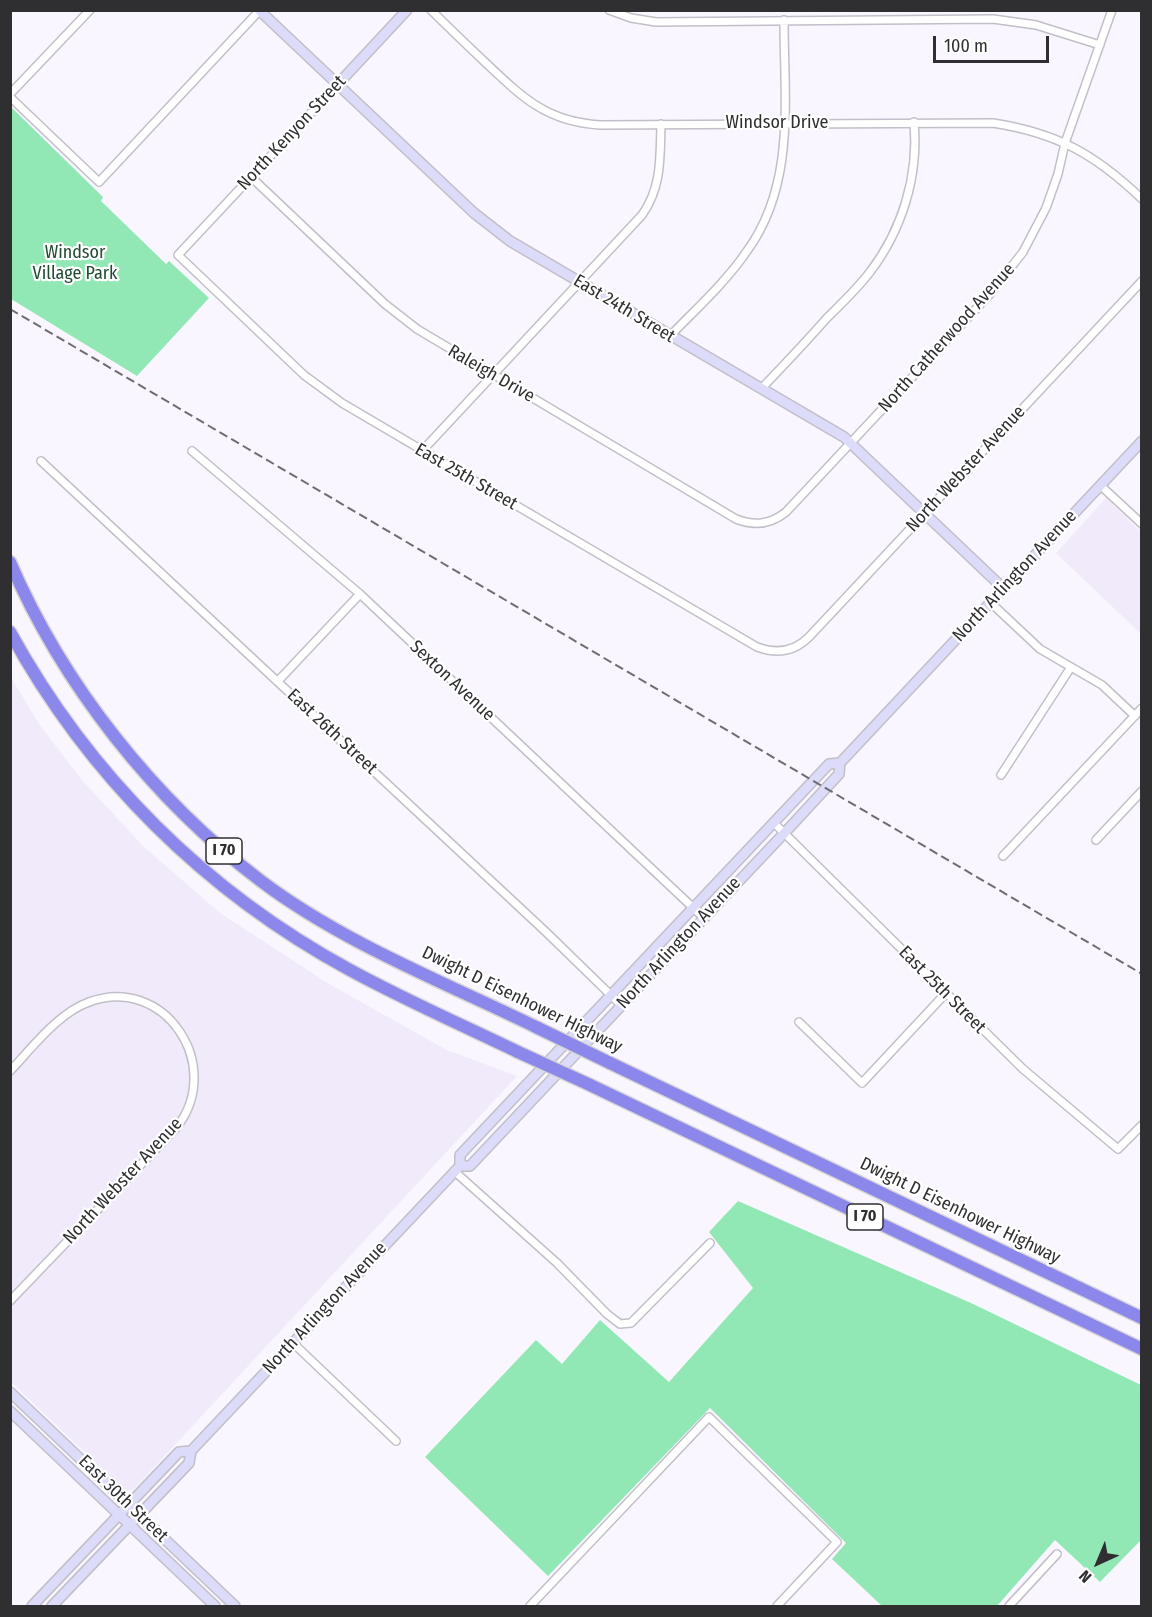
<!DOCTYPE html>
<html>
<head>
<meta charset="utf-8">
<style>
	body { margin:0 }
	#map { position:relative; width:1152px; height:1617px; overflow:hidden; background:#f9f6ff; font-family:"Fira Sans Condensed",sans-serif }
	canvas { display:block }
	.frame { position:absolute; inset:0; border:12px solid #2f2e31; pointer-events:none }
	.north { position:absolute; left:1068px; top:1533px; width:60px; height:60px; -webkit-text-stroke:4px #fff; paint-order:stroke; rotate:224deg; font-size:16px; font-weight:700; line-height:24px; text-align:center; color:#2f2e31 }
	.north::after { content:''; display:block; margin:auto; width:21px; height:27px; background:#2f2e31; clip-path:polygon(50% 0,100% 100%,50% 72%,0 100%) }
	.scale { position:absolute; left:933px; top:36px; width:116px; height:27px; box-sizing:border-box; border:3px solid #2f2e31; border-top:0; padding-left:8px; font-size:18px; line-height:21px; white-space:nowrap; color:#2f2e31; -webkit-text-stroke:4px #fff; paint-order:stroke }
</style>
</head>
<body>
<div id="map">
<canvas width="1152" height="1617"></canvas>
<div class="frame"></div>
<div class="north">N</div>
<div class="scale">100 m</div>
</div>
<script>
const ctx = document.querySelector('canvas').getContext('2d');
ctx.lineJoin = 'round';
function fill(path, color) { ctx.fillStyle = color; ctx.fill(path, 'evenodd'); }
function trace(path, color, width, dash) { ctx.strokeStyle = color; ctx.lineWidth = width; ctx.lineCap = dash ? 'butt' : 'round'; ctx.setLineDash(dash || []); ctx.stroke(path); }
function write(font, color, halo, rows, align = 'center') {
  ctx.font = font + ' "Fira Sans Condensed",sans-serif'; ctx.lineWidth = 4.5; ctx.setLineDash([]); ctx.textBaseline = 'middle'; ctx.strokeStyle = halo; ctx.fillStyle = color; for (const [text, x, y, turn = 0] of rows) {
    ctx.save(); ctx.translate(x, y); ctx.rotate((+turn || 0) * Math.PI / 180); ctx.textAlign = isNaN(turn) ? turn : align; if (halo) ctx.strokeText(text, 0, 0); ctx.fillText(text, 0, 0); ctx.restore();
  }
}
fill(new Path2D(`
	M1106,498L1141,532V634L1056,553Z
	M10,676L39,724L81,779L144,847L220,913L329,984L447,1050L517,1076L134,1489L128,1491L121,1487L11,1382Z`), '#f0eafa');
fill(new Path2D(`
	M11,107L103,197L101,201L166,264L169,261L209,298L137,376L11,299Z
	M738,1201L971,1303L1141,1385V1540L1100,1582L1055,1540L997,1606H882L832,1559L846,1543L710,1408L548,1576L425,1457L536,1340L562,1364L600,1320L669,1382L753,1288L709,1232Z`), '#92e8b5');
const street = new Path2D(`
	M431,10C450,29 469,47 488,65C524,99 548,122 600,125L993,123C1057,133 1095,154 1142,199
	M609,10L631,18L656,22L993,19L1036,25L1100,45
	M338,84L178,255L304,375L342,403L757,647C776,654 794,652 809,637L1142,281
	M10,94L90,10
	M10,97L99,182L260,10
	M251,177L385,304L417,329L736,519C754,526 770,525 786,512L990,294L1023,252L1046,208L1058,174L1065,143L1112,10
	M670,336C696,309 726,282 747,251C796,184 784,99 784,20
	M761,389C783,366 805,343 826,319C841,304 857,289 870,272C902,230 919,176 914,122
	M192,451L360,594L704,918
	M422,451L642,215C662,187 660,157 661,124
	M41,461L546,932L621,1005
	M1100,485L1142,524
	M990,602L1040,649L1102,685L1135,716
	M278,681L360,594
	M1001,775L1071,667
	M774,823L1023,1069L1118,1149L1142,1125
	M1096,840L1142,791
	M1003,856L1142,708
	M799,1022L862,1083L946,993
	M10,1071C32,1048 58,1013 89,1002C164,974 225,1065 177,1127L10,1301
	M454,1171L557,1263L607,1314L620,1324L631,1323L710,1243
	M293,1343L396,1441
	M530,1606L709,1417L837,1542L777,1606
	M1009,1606L1057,1554`);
const secondary = new Path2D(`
	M260,11L474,213L510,241L844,437L1003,588
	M338,84L407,10
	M460,1166H470L791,826L839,774L840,763L1142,441
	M10,1392L235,1606
	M10,1411L215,1606
	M32,1606L179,1452L191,1451
	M52,1606L189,1463L191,1451L460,1166V1155L829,764L840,763`);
const highway = new Path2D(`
	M10,562C63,685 154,800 261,881C343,943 446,983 538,1028
	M10,632C89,776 206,892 350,970C405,1000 462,1025 518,1052
	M610,1063L1142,1318
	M588,1084L1142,1349`);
trace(street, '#c2bfc8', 10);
trace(secondary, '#c2bfc8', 12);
trace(highway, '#d5d5d6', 15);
trace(street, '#fff', 7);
trace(secondary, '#dcdbf9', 9);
trace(highway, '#8b87eb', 12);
trace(new Path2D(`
	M10,309L1142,974`), '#6f6d72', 2, [9, 4.5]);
const highwayBridge = new Path2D(`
	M538,1028L610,1063
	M518,1052L588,1084`);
trace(highwayBridge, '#d5d5d6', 15, []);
trace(highwayBridge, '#8b87eb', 12);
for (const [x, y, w] of [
	[224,851,36],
	[865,1217,36]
]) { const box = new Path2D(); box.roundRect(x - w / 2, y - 13, w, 26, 4.5); ctx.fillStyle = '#fff'; ctx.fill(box); trace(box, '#2f2e31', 1.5); }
write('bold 16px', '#2f2e31', null, [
	["I 70",224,851],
	["I 70",865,1217]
]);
write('18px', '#2f2e31', '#fff', [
	["Windsor Drive",777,123],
	["North Kenyon Street",292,133,-47],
	["East 24th Street",624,309,31],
	["North Catherwood Avenue",947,338,-48],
	["Raleigh Drive",491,374,30],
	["North Webster Avenue",966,469,-47],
	["East 25th Street",466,477,30],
	["North Arlington Avenue",1015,576,-47],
	["Sexton Avenue",452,681,43],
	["East 26th Street",332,732,43],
	["North Arlington Avenue",679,943,-47],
	["East 25th Street",942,990,45],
	["Dwight D Eisenhower Highway",522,1000,26],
	["North Webster Avenue",123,1181,-47],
	["Dwight D Eisenhower Highway",960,1211,26],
	["North Arlington Avenue",325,1308,-47],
	["East 30th Street",123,1499,44]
]);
write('18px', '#224b34', '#fff', [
	["Windsor",75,253],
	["Village Park",75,274]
]);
</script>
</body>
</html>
